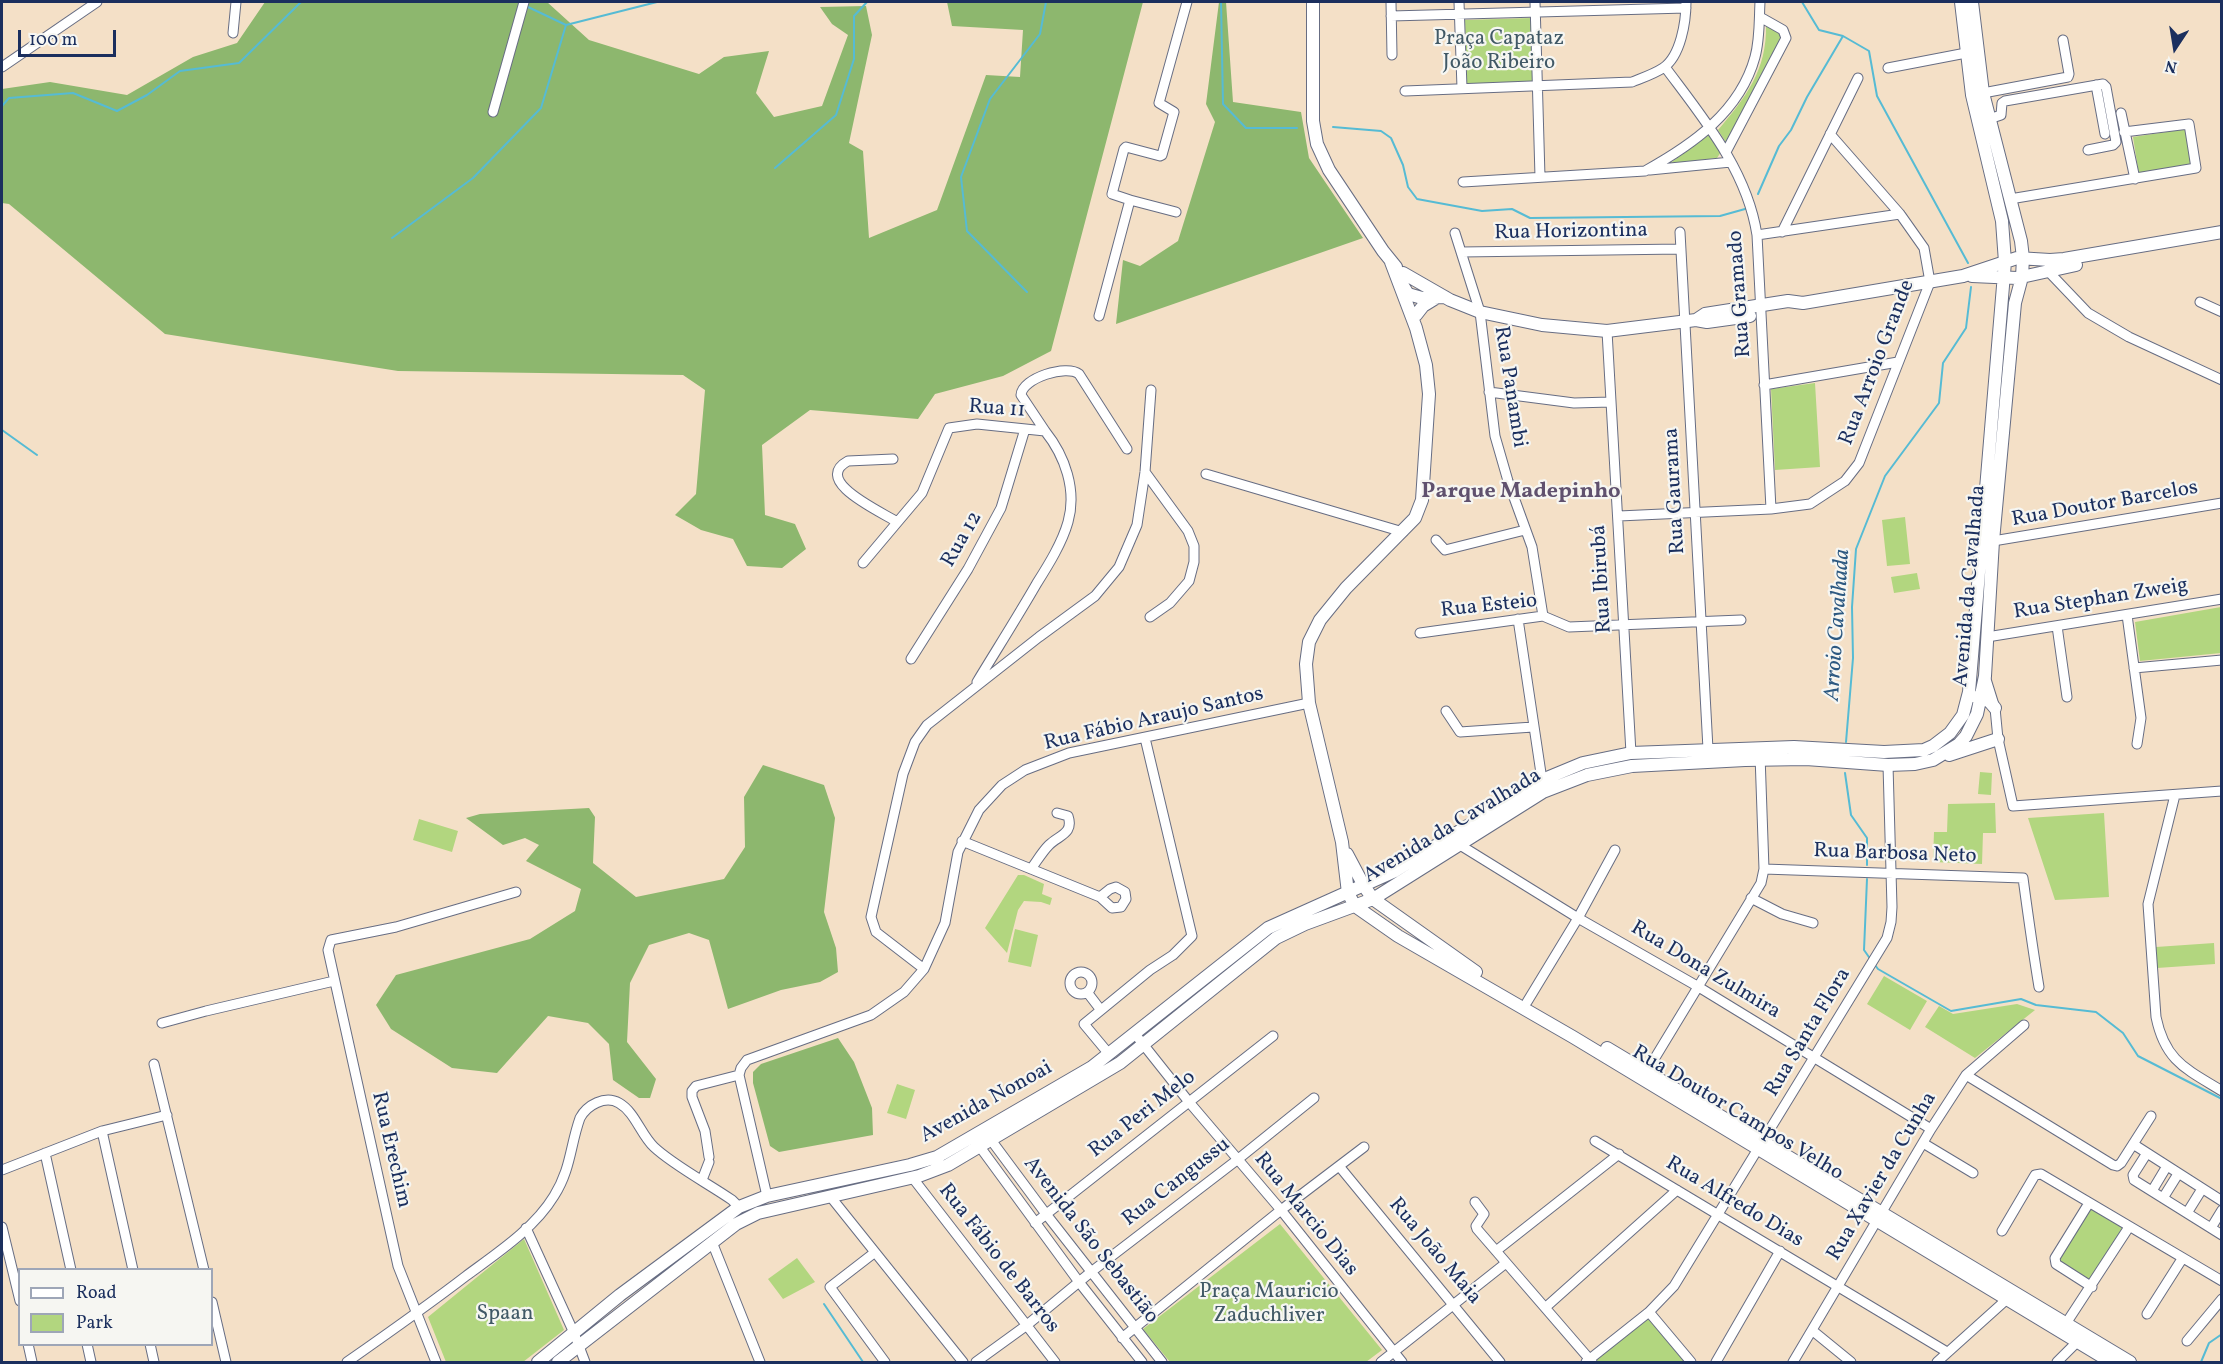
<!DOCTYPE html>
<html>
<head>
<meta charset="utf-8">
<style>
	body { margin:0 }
	#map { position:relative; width:2223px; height:1364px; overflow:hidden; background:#f4e0c7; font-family:Vollkorn,serif }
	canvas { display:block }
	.frame { position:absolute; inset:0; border:3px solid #1b2f5e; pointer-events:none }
	.legend { position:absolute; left:18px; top:1268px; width:195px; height:78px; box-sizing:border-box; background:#f6f6f2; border:2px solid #9ea6b7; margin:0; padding:8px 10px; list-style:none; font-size:18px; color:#1b2f5e }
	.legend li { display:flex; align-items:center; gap:12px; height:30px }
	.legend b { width:30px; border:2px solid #9ea6b7 }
	.north { position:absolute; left:2145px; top:18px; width:60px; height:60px; -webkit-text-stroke:4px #f6f6f2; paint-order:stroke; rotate:192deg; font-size:16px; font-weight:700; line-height:24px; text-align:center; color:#1b2f5e }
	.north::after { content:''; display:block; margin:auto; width:21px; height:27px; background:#1b2f5e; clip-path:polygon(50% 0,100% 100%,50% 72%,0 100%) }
	.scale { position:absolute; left:18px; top:30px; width:98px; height:27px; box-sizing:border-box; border:3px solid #1b2f5e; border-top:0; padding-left:8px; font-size:18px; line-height:21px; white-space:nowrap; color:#1b2f5e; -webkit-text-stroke:4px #f6f6f2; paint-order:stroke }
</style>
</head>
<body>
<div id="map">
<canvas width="2223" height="1364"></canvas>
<div class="frame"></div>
<ul class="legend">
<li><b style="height:8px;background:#fff"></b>Road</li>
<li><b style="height:16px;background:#b2d67f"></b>Park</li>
</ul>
<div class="north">N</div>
<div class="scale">100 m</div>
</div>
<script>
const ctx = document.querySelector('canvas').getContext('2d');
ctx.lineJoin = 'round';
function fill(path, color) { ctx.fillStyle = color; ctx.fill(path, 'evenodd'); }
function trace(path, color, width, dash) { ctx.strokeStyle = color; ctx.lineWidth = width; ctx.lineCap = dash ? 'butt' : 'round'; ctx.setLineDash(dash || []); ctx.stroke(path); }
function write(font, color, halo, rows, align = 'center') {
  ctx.font = font + ' Vollkorn,serif'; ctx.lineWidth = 4.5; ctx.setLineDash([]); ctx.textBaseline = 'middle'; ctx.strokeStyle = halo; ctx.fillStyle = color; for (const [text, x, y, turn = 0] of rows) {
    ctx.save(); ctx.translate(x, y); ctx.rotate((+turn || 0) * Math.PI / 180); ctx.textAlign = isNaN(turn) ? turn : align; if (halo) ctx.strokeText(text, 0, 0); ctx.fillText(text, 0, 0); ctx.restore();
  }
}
fill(new Path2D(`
	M1532,18L1534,84L1467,86L1465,20Z
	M1766,25L1779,31L1783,37L1727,144L1718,130C1746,97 1767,70 1766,25Z
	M2186,129L2192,166L2139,175L2133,137Z
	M1709,135L1721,152L1717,158L1669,164Z
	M1815,383L1820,467L1775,470L1771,389Z
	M1905,517L1910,564L1887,566L1882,520Z
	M1917,573L1920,589L1894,593L1891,577Z
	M2221,607V653L2140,661L2135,622Z
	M1980,772L1992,773L1991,795L1978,794Z
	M1995,803L1996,833H1983L1982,864L1933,862L1934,832H1947L1948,804Z
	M2104,813L2109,897L2055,900L2028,818Z
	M419,819L458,831L452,852L413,840Z
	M1018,875H1024L1044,884L1042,894L1052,898L1050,905L1041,902L1024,901L1018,910L1007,953L985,928Z
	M1015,929L1038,935L1031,967L1008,962Z
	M2214,943L2215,964L2157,968L2156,947Z
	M1884,976L1927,1001L1910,1030L1867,1004Z
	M2017,1004L2035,1010L1975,1058L1925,1027L1939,1006L1953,1014Z
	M897,1084L915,1090L906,1119L887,1113Z
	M2091,1208L2123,1227L2090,1283L2057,1263Z
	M1280,1224L1382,1350L1366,1362H1170L1143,1329Z
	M524,1239L564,1330L523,1362H446L428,1317Z
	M797,1258L815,1282L783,1299L768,1279Z
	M1648,1317L1686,1362H1596L1595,1361Z`), '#b2d67f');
fill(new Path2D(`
	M265,2H547L589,40L699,74L724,57L769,51L756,93L774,117L822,106L848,35L832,24L820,7L866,6L872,35L849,143L863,151L869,238L937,210L986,75L1020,77L1023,30L952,26L947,2H1143L1051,351L1003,376L935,394L918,419L810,410L762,445L765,515L795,524L806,549L782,568L747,566L733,539L701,530L675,515L696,494L705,390L683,375L398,371L165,334L9,204L2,203V89L50,82L127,95L193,57L237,43Z
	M1219,2H1226L1233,102L1301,112L1309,158L1363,238L1116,324L1123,260L1140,266L1178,241L1215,122L1206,104Z
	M763,765L824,785L835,818L824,912L836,948L838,972L820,982L781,990L728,1009L709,940L689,933L649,945L630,983L627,1042L656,1079L650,1098H639L613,1080L609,1044L588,1023L548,1016L497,1073L452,1068L391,1029L376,1005L396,975L530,939L575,911L581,889L526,861L539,845L525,838L503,845L466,818L480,814L589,808L595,817L593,863L636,897L724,879L745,847L744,797Z
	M838,1038L854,1062L872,1108L873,1135L779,1152L770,1146L753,1083V1072L761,1064Z`), '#8db76e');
trace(new Path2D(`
	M1221,2L1223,104L1246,128H1297
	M1802,2L1819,30L1843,36L1869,51L1877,96L1968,263
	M526,6L566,25L657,2
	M2,106L9,98L73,93L117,111L147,95L180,71L239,63L301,2
	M1333,127L1381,131L1391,138L1403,165L1408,187L1417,199L1482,211L1512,209L1530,218L1720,216L1745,209
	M775,168L836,115L854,59V16L867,2
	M1758,194L1779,146L1791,130L1807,97L1843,36
	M392,238L473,178L541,108L566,25
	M1027,292L967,231L961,177L990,99L1040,34L1046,2
	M2,430L37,455
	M1846,742L1853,658L1852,607L1856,549L1885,476L1939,403L1943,363L1966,328L1971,287
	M1845,773L1851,815L1867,838V865
	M1867,879L1864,950L1871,960
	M1875,965L1878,969L1951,1011L2021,999L2036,1005L2096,1012L2123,1033L2138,1056L2222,1099
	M824,1304L863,1362
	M2201,1362L2209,1343L2222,1334`), '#56bbd4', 2);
const minor = new Path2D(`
	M1391,2L1392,55
	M1459,2L1462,88
	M1535,2L1540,177
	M1391,16L1686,8
	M233,33L236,2
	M2,67L97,2
	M1665,67C1703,118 1747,170 1757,235L1771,509
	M1888,68L1966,53
	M2096,85L2105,134
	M1405,91L1632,82C1642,78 1654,74 1663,68C1681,56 1686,21 1686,2
	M1983,93L2068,77L2069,74L2063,40
	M493,112L524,2
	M2121,113L2135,179
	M1989,119L2001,115L2002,103L2005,101L2103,84L2106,87L2116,142L2113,145L2088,150
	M1726,152L1786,38L1783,30L1760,17
	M1650,170L1731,162
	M1463,182L1645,171C1692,145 1740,112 1755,57C1760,39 1759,20 1760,2
	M2010,199L2196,168L2189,124L2124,132
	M1130,200L1176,212
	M1680,232L1708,749
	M1782,232L1858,78
	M1455,233L1480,312L1495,436L1508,481L1532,547L1543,616
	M1757,235L1900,214
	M1461,252L1681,249
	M2047,270L2088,313L2129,337L2222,380
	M2200,302L2222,312
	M1099,316L1130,200L1112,194L1124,149L1126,147L1160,156L1162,155L1174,112L1159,103L1187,2
	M1607,331L1631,753
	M1764,385L1898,362
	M1489,392L1574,403L1611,402
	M1045,431L1021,395C1022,378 1067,364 1079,374L1127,449
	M893,459L848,461C811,481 882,512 897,522
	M1145,472L1188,531L1194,546V562L1189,581L1170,603L1150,617
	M1206,474L1403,532
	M1619,516L1771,509L1810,504L1845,481L1859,463L1930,282L1924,248L1900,214L1830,134
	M1436,540L1445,550L1525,530
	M1993,541L2222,503
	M863,563L922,493L949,428L977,424L1045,431C1065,456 1077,490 1068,522C1062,543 1049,564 1037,583C1018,616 997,649 977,682
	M2127,615L2141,718L2137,744
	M1518,619L1542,780
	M2057,626L2067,697
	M1420,633L1543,616L1569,627L1741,620
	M1987,637L2222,599
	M911,659L968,569L1001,508L1025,429
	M2134,668L2222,660
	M1985,676L1995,708L1998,739L2013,806L2222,791
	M1446,711L1460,732L1533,727
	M2175,795L2148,904L2156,1017C2165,1061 2186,1069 2222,1091
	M962,841L1100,897L1112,908L1121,907L1126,899L1125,892L1116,887L1110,889L1100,897
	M1460,845L1578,918L1697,986L1931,1129
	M1031,869C1037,861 1042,852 1049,845C1059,835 1074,834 1068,816L1057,813
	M1764,869L2023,878C2028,915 2033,951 2039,987
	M1751,898L1782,914L1813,923
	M924,969L876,932L871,917L903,774L915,742L927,725L1039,637L1095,596L1119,567L1137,525L1145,472L1151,390
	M1070 983a11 11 0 1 1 22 0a11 11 0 1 1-22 0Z
	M1087,992L1100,1009
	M1527,1002L1578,918L1615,850
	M162,1023L206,1011L334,981
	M1135,1034L1189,1102L1281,1210L1402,1362
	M1109,1054L1084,1024L1150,970L1173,955L1192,936L1145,738
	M154,1064L204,1270
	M1647,1071L1761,883L1764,869L1760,755
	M739,1075L741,1068L747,1060L871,1015L904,992L924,969L945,923L958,852L979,810L1002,785L1025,770L1069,753L1309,703
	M739,1075L767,1196
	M1966,1075L2113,1165L2117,1166L2121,1163L2151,1116
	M102,1131L133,1270
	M991,1140L1046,1214L1162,1362
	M1595,1141L1947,1352
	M1923,1143L1973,1173
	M2133,1144L2222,1201
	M980,1147L1079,1282L1142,1362
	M45,1153L71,1270
	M2147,1153L2133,1175L2134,1180L2222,1235
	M709,1157L705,1131L692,1097V1091L696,1086L739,1075
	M1339,1166L1500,1362
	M2,1170L102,1131L167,1115
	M912,1177L1055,1362
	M702,1180L709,1162
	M2152,1191L2167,1166
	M830,1196L963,1362
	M2163,1198L2178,1174
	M1475,1202L1484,1214L1476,1226L1477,1229L1592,1362
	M2089,1203L2055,1258L2056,1264L2092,1287
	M2187,1213L2202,1189
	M1035,1223L1273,1036
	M2,1227L20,1301
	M526,1228L574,1333L585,1362
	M2211,1228L2222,1210
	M2002,1231L2035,1175L2041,1174L2222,1281
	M712,1242L760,1362
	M1496,1251L1619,1154
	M874,1253L830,1287L885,1362
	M212,1302L226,1362
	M1546,1307L1677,1190
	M1649,1312L1691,1362
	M2147,1314L2182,1259
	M2065,1325L2129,1227
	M1813,1331L1851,1362
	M1122,1338L1281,1210L1364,1147
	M2187,1341L2222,1299
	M28,1344L32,1362
	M87,1344L91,1362
	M150,1344L154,1362
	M347,1362C387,1334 427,1306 466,1276C497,1253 534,1229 554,1196C571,1169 570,1146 580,1118C587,1105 605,1095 619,1103C635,1112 641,1135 654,1147C673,1165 709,1184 732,1200L739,1207
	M436,1362L398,1266L328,950L331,940L396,927L516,892
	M976,1362L1027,1325L1091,1272L1237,1160L1314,1098
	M1381,1362L1506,1263
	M1586,1362L1649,1312L1674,1286L1887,938L1891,922L1892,907L1888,765
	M1716,1362L1780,1251
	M1793,1362L1931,1129L1966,1075L2024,1025
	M1937,1362L2006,1300
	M2057,1362L2077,1342`);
const major = new Path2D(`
	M1313,2V121L1317,144L1329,170L1383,251L1396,267
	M1391,262L1416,328L1426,365L1429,394L1422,500L1415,518L1346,588L1320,620L1309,642L1306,664L1309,703L1342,842L1348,893L1355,906L1398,936L1573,1037L2111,1362
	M1403,273L1450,300L1480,312L1542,325L1607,331L1696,320L1707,322L1750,316
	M1972,276L2017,278L2076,265
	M1402,284L1408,294L1422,298L1445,297
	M1416,315L1423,306L1436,298
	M1696,320L1705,314L1788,301L1803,303L1963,276L2017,258L2050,260L2064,259L2222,232
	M1976,697L1989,701L1995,708
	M1949,755L1998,739
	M1347,854L1364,886L1373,899L1476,972
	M1607,1048L2130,1362
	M538,1362L620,1295L739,1207L767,1196L910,1165L937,1157L1092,1067L1268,928L1395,871L1542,780L1583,763L1631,753L1794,747L1884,752L1924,750L1933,746L1950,733L1963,715L1969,692L2005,262L2002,221L1972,95L1961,2
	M558,1362L736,1224L758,1213L919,1176L948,1165L1120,1063L1276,938L1305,924L1373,899L1543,792L1587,775L1632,766L1745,760L1806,759L1888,765L1915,764L1933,760L1959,744L1966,736L1977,714L1985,676L1993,541L2015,303L2022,277L2023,258L2021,241L1983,93L1972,2`);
trace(minor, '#676d83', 11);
trace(major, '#676d83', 14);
trace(minor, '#fff', 9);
trace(major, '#fff', 12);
write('21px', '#415966', '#f6f6f2', [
	["Praça Capataz",1499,40],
	["João Ribeiro",1499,64],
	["Praça Mauricio",1269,1293],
	["Zaduchliver",1269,1317],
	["Spaan",505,1315]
]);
write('21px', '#1b2f5e', '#f6f6f2', [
	["Rua Horizontina",1571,233,-1],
	["Rua Gramado",1741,294,-94],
	["Rua Arroio Grande",1878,363,-69],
	["Rua Panambi",1509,387,81],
	["Rua 11",997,410,4],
	["Rua Gaurama",1676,491,-93],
	["Rua Doutor Barcelos",2105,505,-10],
	["Rua 12",963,540,-60],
	["Rua Ibirubá",1603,579,-93],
	["Avenida da Cavalhada",1971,586,-85],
	["Rua Stephan Zweig",2101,600,-9],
	["Rua Esteio",1489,607,-6],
	["Rua Fábio Araujo Santos",1154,720,-13],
	["Avenida da Cavalhada",1453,827,-31],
	["Rua Barbosa Neto",1895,855,2],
	["Rua Dona Zulmira",1705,971,31],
	["Rua Santa Flora",1809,1033,-59],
	["Avenida Nonoai",987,1103,-29],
	["Rua Doutor Campos Velho",1737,1114,31],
	["Rua Peri Melo",1143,1115,-38],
	["Rua Erechim",390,1150,77],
	["Rua Xavier da Cunha",1883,1177,-59],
	["Rua Cangussu",1177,1183,-38],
	["Rua Alfredo Dias",1734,1203,31],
	["Rua Marcio Dias",1305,1215,51],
	["Avenida São Sebastião",1090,1241,52],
	["Rua João Maia",1434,1252,50],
	["Rua Fábio de Barros",998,1259,52]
]);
write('bold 22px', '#60516e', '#f6f6f2', [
	["Parque Madepinho",1521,493]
]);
write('italic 22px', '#2d5981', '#f6f6f2', [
	["Arroio Cavalhada",1839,625,-86]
]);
</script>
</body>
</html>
